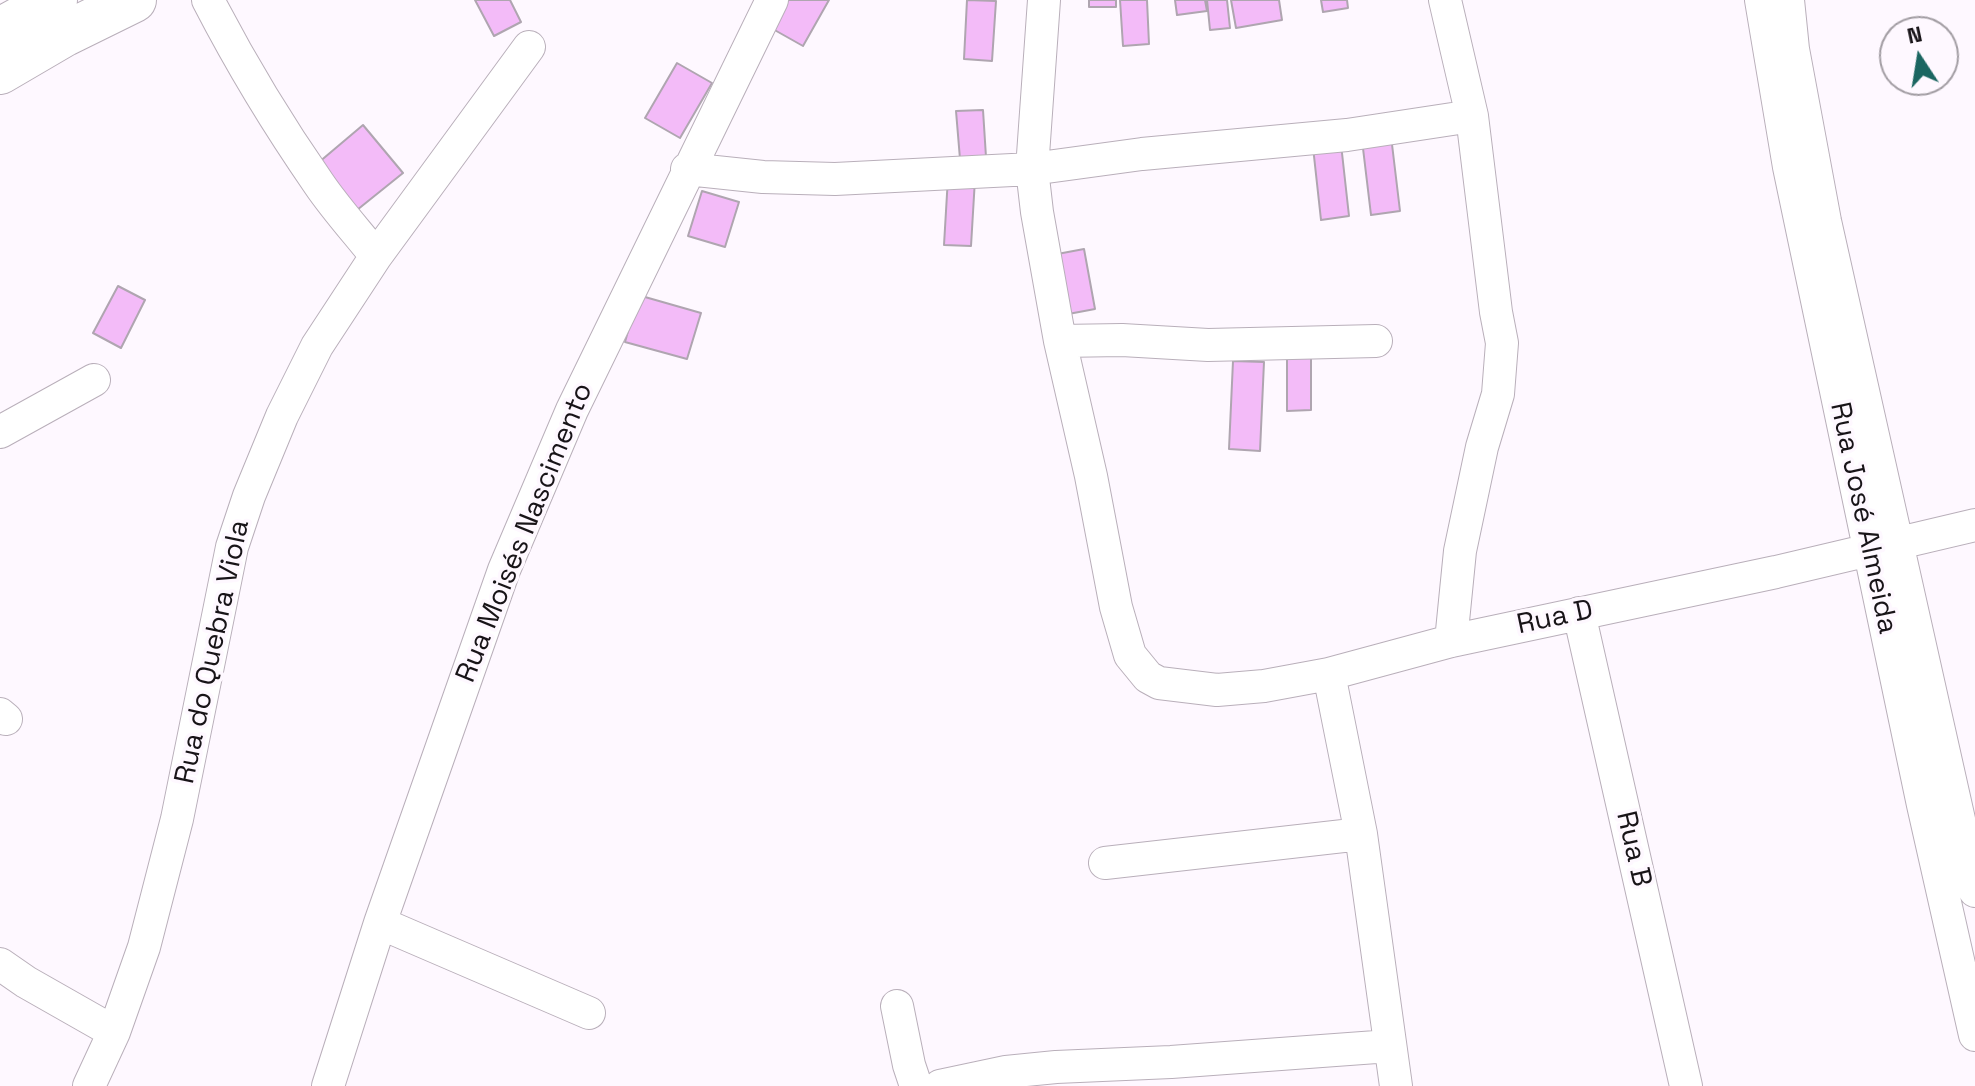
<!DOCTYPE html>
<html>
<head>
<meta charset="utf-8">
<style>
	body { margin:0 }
	#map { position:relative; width:1975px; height:1086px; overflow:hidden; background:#fef8ff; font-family:"Space Grotesk",sans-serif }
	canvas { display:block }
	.north { position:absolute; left:1879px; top:16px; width:80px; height:80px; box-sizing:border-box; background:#fef8ff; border:2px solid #a29da3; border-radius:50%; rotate:348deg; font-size:22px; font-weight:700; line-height:32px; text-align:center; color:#181418 }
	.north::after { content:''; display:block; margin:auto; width:28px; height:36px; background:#1b6661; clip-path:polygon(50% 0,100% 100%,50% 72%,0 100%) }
</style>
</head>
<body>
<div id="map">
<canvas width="1975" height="1086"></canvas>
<div class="north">N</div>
</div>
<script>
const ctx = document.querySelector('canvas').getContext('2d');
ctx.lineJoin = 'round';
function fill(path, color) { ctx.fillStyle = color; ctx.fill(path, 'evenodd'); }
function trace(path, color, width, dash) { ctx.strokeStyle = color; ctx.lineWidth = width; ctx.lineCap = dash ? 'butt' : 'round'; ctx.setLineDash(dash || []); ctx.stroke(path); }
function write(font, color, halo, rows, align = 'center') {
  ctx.font = font + ' "Space Grotesk",sans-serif'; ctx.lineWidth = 7; ctx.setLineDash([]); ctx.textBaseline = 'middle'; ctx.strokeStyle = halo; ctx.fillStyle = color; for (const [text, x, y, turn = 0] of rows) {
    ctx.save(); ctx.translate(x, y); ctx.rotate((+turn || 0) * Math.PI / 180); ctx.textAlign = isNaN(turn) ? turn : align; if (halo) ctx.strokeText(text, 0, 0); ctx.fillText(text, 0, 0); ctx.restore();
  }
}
const building = new Path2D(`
	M475,0H510L521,22L494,36Z
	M788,0H829L803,46L771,28Z
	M967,0L996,1L992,61L964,59Z
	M1089,0H1116V7H1089Z
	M1120,0H1147L1149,44L1123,46Z
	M1175,0H1205L1207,11L1177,15Z
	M1207,0H1227L1230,28L1210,30Z
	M1231,0H1279L1282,20L1236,28Z
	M1321,0H1347L1348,8L1323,12Z
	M677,63L712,83L680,138L645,118Z
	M983,110L986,157L960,159L956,111Z
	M363,125L403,173L357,210L318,163Z
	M1391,136L1400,211L1371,215L1362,140Z
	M1341,144L1349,216L1321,220L1313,147Z
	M948,177L975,179L971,246L944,245Z
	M702,191L739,202L725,247L688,236Z
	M1084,249L1095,309L1063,315L1052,255Z
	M118,286L145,300L121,348L93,333Z
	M638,295L701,313L687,359L625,342Z
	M1287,353H1311V410L1287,411Z
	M1233,361L1264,362L1260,451L1229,449Z`);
fill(building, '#f3bbf8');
trace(building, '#afa5b0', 2);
const street = new Path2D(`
	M208,0C241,64 278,125 319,184C336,209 357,232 376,256
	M1044,0L1032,169L1037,212L1060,341L1091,476L1116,607L1130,655L1148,677L1159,683L1217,690L1264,686L1329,674L1451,641L1776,572L1975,525
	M1445,0L1472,116L1496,312L1502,343L1498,394L1482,447L1460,551L1451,641
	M1761,0L1789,167L1923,805L1975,1035
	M1788,0L1793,49L1825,221L1975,891
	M687,169L763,177L835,179L1032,169L1142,154L1347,135L1472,116
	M1060,341L1122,340L1208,345L1376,341
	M0,432L94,380
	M1579,613L1686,1086
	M1329,674L1361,834L1396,1086
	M0,714L6,719
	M1105,863L1361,834
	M380,923L589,1013
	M0,964L26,982L114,1032
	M897,1006L909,1065L916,1086
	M89,1086L114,1032L144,947L177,819L232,547L249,496L282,416L317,346L376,256L529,47
	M328,1086L380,923L504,570L572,410L772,0
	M940,1086L1006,1072L1056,1067L1171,1062L1390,1046`);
const secondary = new Path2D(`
	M0,30L55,0
	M0,72L65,34L134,0`);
trace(street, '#b9afba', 34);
trace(secondary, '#b9afba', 46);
trace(street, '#fff', 32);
trace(secondary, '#fff', 44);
write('28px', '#181418', '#fef8ff', [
	["Rua José Almeida",1863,518,78],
	["Rua Moisés Nascimento",525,533,-68],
	["Rua D",1555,618,-12],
	["Rua do Quebra Viola",213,652,-78],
	["Rua B",1633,849,77]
]);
</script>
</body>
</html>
